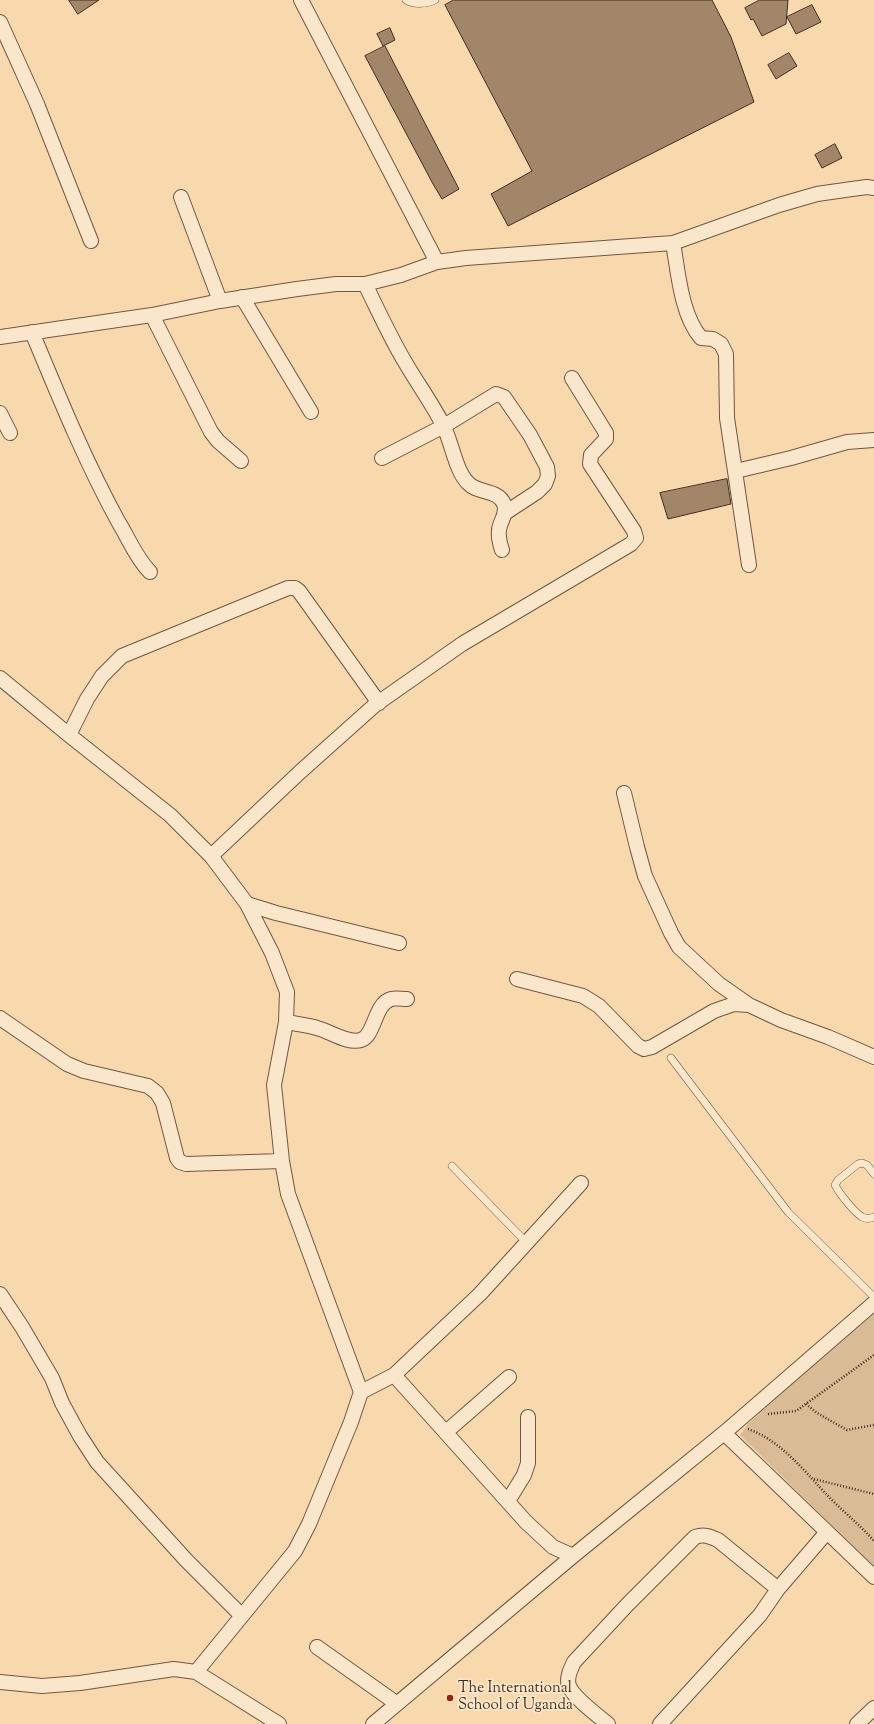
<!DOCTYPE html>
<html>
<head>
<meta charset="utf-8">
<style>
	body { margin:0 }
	canvas { display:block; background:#f8d9ae }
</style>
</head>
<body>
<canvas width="874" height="1724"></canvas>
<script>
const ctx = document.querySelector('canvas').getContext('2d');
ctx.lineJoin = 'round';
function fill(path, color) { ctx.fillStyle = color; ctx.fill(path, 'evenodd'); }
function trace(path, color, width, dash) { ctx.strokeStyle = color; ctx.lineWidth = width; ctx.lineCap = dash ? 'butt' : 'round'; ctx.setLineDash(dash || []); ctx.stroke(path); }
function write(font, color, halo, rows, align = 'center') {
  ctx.font = font + ' "Sorts Mill Goudy",serif'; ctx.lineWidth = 3.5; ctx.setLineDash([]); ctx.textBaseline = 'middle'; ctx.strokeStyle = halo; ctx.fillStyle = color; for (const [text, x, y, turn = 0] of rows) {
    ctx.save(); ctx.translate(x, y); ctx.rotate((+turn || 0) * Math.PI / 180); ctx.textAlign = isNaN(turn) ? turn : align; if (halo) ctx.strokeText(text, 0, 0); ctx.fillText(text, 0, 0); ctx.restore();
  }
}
fill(new Path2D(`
	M874,1304V1567L740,1435L747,1425Z`), '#d9bc96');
const building = new Path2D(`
	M69,0H99L78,14Z
	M454,0H712L731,37L754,102L508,226L491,194L532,171L445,5Z
	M760,0H788L786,24L762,36L753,19L751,20L745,8Z
	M812,5L821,22L796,34L787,17Z
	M390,28L395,40L383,46L377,34Z
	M385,46L459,189L442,199L433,184L365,56Z
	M789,53L797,66L776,79L768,65Z
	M835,144L842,158L822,168L815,155Z
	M727,479L731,504L668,519L660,493Z`);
fill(building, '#a18669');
trace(building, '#422c1e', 1);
const lane = new Path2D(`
	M406,0C414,5 427,4 435,0
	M671,1058L788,1212L874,1297
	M452,1166L526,1242
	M874,1174L867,1165L862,1163L858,1164L838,1180L835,1185C839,1193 854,1212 862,1217C866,1219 870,1219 874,1217`);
const street = new Path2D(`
	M301,0L437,262
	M0,22L37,104L91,241
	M181,197L220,301
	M673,243C678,271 681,315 701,338L713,339L721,344L726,354L727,418L749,565
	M365,284C378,310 390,337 405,362C417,383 432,403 443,425C452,442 455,470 468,483C478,494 498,489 504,504C508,514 500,520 499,530C498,537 500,544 502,550
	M242,297L311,412
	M152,315L211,432L218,441L241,461
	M32,332C59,397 85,461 119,523C129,539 136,558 150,572
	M0,337L152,315L220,301L297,289L336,284H365L401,275L437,262L466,258L673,243L779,205L817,194L852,189L867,187L874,188
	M0,413L10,433
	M382,458L444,426L496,394L504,397L530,435L547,467L548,476L545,484L537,492L505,513
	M736,471L791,458L847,442L874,440
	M0,678L69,735L170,815L211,856L247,904L272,953L287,992L286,1022L274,1085L282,1161L288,1194L361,1392L351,1422L309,1524L295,1551L196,1672L174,1669L80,1683L42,1686L0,1682
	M69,735L87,699L102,676L122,656L288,588H295L299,591L379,703
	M624,793L637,847L645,876L671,933L679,947L719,984L749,1005L781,1020L828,1037L874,1057
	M211,856L300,772L375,705L462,644L631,544L636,538L634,531L590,464L591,455L606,439V433L572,378
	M247,904L276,913L399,943
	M517,979L583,996L599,1006L638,1046L644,1049L652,1047L714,1011L734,1004L749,1005
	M0,1018L67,1064L84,1071L148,1086L157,1093L163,1103L177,1158L180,1162L186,1164L282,1161
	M286,1022C297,1024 309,1025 320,1029C331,1032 348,1044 361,1040C375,1036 374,1004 391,999C396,998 402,999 407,999
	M0,1294L22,1327L52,1378L62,1403L80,1436L97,1462L186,1560L242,1616
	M394,1375L480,1294L581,1183
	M361,1392L394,1375L526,1522L553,1547L573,1556
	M446,1432L509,1377
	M724,1433L874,1577
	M508,1501L524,1475L528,1463V1417
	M317,1647L396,1703
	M196,1672L279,1724
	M373,1724L573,1556L724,1433L874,1303
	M608,1724C598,1716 573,1697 569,1686C566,1678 571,1668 574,1662L628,1604L695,1537C704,1534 709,1536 718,1540L778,1589
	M660,1724L760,1615L778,1589L827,1532
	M857,1724L874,1708`);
trace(lane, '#705742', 8);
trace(street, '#705742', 16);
trace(new Path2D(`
	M806,1404L817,1413L847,1430L874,1425
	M768,1414L796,1411L874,1355
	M748,1429C784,1442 806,1474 832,1500C846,1514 861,1526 874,1541
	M814,1479L874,1494`), '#422c1e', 2.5, [1, 2]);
trace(lane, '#fae6ca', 7);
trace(street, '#fae6ca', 14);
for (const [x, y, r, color] of [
	[450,1698,4,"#8f2418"]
]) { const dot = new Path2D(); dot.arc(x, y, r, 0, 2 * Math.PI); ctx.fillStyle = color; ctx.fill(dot); trace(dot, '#fae6ca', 1.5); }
write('15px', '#422c1e', '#fae6ca', [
	["The International",458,1689],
	["School of Uganda",458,1706]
], 'left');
</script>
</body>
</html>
